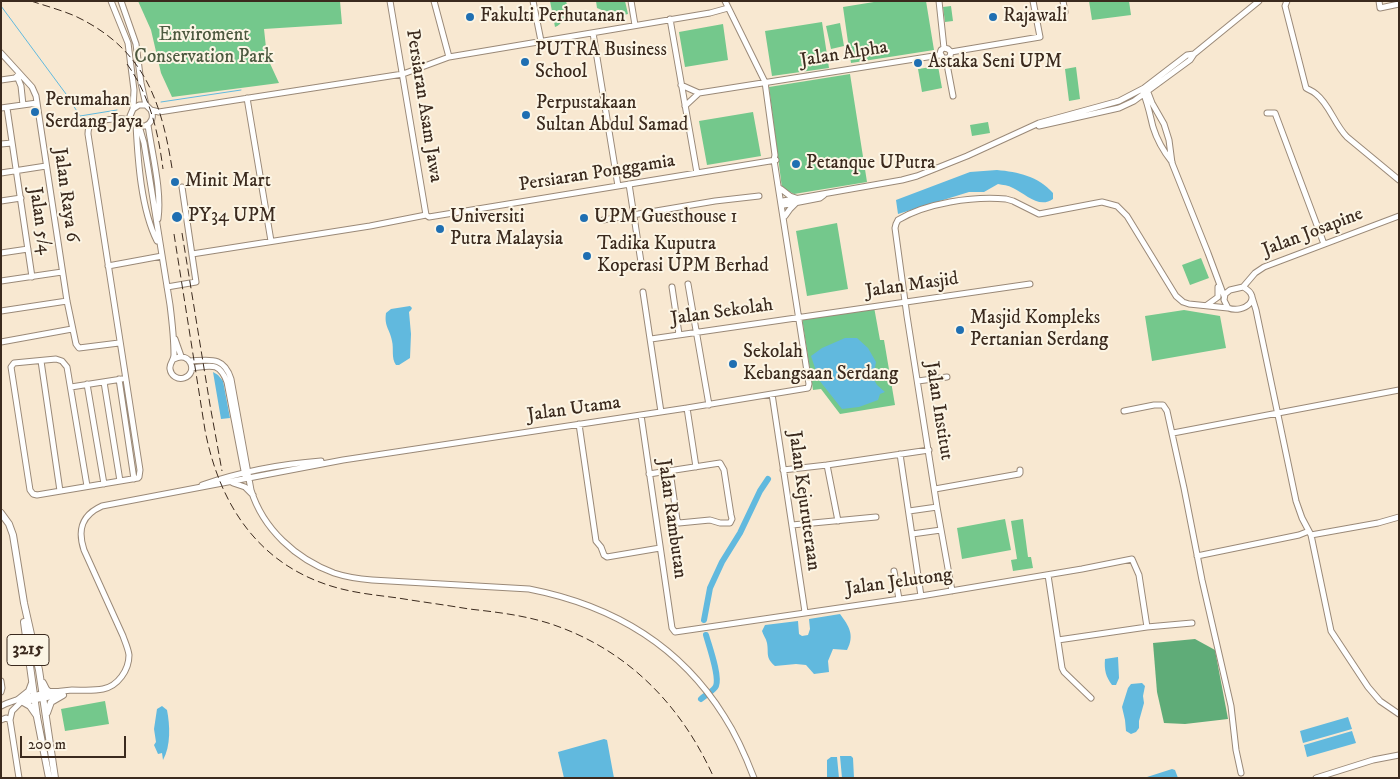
<!DOCTYPE html>
<html>
<head>
<meta charset="utf-8">
<style>
	body { margin:0 }
	#map { position:relative; width:1400px; height:779px; overflow:hidden; background:#f8e8d1; font-family:"IM FELL DW Pica",serif }
	canvas { display:block }
	.frame { position:absolute; inset:0; border:2px solid #3b2a1e; pointer-events:none }
	.scale { position:absolute; left:20px; top:736px; width:106px; height:22px; box-sizing:border-box; border:2px solid #3b2a1e; border-top:0; padding-left:6px; font-size:15px; line-height:18px; white-space:nowrap; color:#3b2a1e; -webkit-text-stroke:4px #fcf5e5; paint-order:stroke }
</style>
</head>
<body>
<div id="map">
<canvas width="1400" height="779"></canvas>
<div class="frame"></div>
<div class="scale">200 m</div>
</div>
<script>
const ctx = document.querySelector('canvas').getContext('2d');
ctx.lineJoin = 'round';
function fill(path, color) { ctx.fillStyle = color; ctx.fill(path, 'evenodd'); }
function trace(path, color, width, dash) { ctx.strokeStyle = color; ctx.lineWidth = width; ctx.lineCap = dash ? 'butt' : 'round'; ctx.setLineDash(dash || []); ctx.stroke(path); }
function write(font, color, halo, rows, align = 'center') {
  ctx.font = font + ' "IM FELL DW Pica",serif'; ctx.lineWidth = 4; ctx.setLineDash([]); ctx.textBaseline = 'middle'; ctx.strokeStyle = halo; ctx.fillStyle = color; for (const [text, x, y, turn = 0] of rows) {
    ctx.save(); ctx.translate(x, y); ctx.rotate((+turn || 0) * Math.PI / 180); ctx.textAlign = isNaN(turn) ? turn : align; if (halo) ctx.strokeText(text, 0, 0); ctx.fillText(text, 0, 0); ctx.restore();
  }
}
fill(new Path2D(`
	M138,1H340L342,24L264,29L267,57L279,83L172,97L161,73L151,30Z
	M550,1H566L569,13C563,17 562,25 555,27Z
	M596,1H625L628,14C611,18 611,13 597,8Z
	M880,1H926L934,50L851,63L843,7Z
	M1089,1H1129L1131,15L1092,20Z
	M951,6L953,21L945,22L943,7Z
	M822,22L829,68L772,76L765,31Z
	M840,23L844,46L831,49L826,26Z
	M723,24L728,60L685,67L679,32Z
	M938,66L942,88L922,92L918,69Z
	M1076,67L1080,99L1069,101L1065,69Z
	M850,74L867,182L794,194L782,188L769,87Z
	M753,112L761,156L707,165L699,121Z
	M988,122L990,133L972,136L970,125Z
	M837,223L848,289L807,296L796,231Z
	M1201,258L1209,278L1190,285L1182,265Z
	M874,307L880,340H884L895,405L840,414L821,389L813,390L802,318Z
	M1184,310L1220,316L1226,348L1152,361L1145,316Z
	M1005,519L1011,550L962,559L957,528Z
	M1023,519L1028,557H1031L1033,568L1013,571L1011,560L1017,559L1011,521Z
	M105,701L109,724L65,731L61,709Z`), '#74c88c');
fill(new Path2D(`
	M1195,639L1215,650L1228,719L1185,724L1164,723L1157,692L1153,643Z`), '#5fac78');
fill(new Path2D(`
	M997,170C1018,172 1038,176 1053,193V199C1039,209 1026,194 1013,188C1008,185 1003,185 998,184L984,192H969L898,214L896,200L970,172Z
	M410,306L412,308L411,310L409,312L411,334L410,358L399,365H396C391,358 394,349 392,341C390,329 384,327 386,313L391,309Z
	M845,338H857L868,348L876,362L873,378L877,385L885,392L880,394L878,400L859,407L842,409L819,380L811,356L822,348Z
	M213,372L218,375L223,381L230,418L221,419Z
	M840,614C849,626 855,635 847,650L833,649L828,661L829,672L814,674L806,665L796,664L775,666C765,657 769,654 767,643C766,638 763,635 762,631L765,625L798,621L799,634L802,636L808,635L810,629L809,619Z
	M1118,657L1119,678L1116,685H1112C1106,677 1104,670 1105,659Z
	M1142,683L1145,686L1143,696L1144,703L1139,721V728L1136,732L1131,734L1126,731L1125,720L1122,707L1128,688L1131,684Z
	M162,706L167,710C170,725 171,746 163,760L162,753L158,754L154,745L156,742L154,729L157,709Z
	M1348,717L1352,729L1303,743L1300,731Z
	M1352,731L1356,743L1307,757L1304,745Z
	M604,739L607,740L614,778H564L558,752Z
	M840,756H851L853,758L854,778H842Z
	M831,757H837L839,778H827V760Z
	M1172,769L1175,770L1178,778H1144Z`), '#61b9de');
trace(new Path2D(`
	M1,6L66,94L80,116L117,110
	M161,102L241,90`), '#61b9de', 1);
trace(new Path2D(`
	M704,620L710,588L722,562L740,533L760,491L768,479
	M701,699C705,695 714,691 716,686C720,676 709,646 706,635`), '#61b9de', 6);
const minor = new Path2D(`
	M111,1L128,43L134,90L133,109L130,116L133,123
	M121,1L136,44L141,83L146,105L151,110L159,112L403,74L449,57L710,13L728,8
	M390,1L426,215
	M434,1L449,57
	M533,1L541,41
	M631,1L635,25
	M939,1L944,48L941,50L940,53L943,58H948L950,56L951,52L948,49L944,48
	M1063,1L1065,12
	M1287,1L1285,6L1306,88C1309,90 1313,91 1316,94C1330,105 1334,124 1347,137L1399,180
	M1379,1L1380,8L1399,4
	M670,19L697,173
	M593,33L618,186
	M951,52L1040,37L1033,1
	M1,53L32,87L36,96L67,301L76,344L79,348L119,343
	M946,59L953,96
	M17,76L21,86L23,105
	M1,80L15,78L19,74
	M681,85L699,93
	M1147,90L1152,103L1164,124L1169,140L1172,163L1208,253L1224,296
	M1143,92C1148,104 1150,115 1153,127C1157,140 1164,152 1172,162
	M247,98L271,241
	M685,106L699,93L940,55
	M1,108L37,103
	M7,108L32,277
	M133,109L139,105H146
	M1267,113H1275L1324,244
	M136,125C138,161 141,209 157,241
	M148,125C152,154 162,191 158,219
	M139,126L144,143L170,305C172,321 174,338 174,355C174,361 169,363 170,369C171,376 178,380 184,378C199,373 190,350 174,359
	M1039,126L1119,108L1134,101L1190,60L1194,54L1259,1
	M1,144L12,143
	M1,173L46,166
	M629,184L641,262
	M781,189L790,196L796,198
	M1,201L21,198
	M781,201L784,205L820,198L824,195
	M782,205L783,201L902,180L917,176L967,156L1039,123L1119,101L1144,88L1187,55L1194,54
	M785,216L790,209L796,203
	M603,220L715,201L759,196
	M1,253L28,249
	M192,254L370,226L426,215L429,217L776,160
	M108,266L162,256
	M1,281L62,272
	M688,284L709,405
	M167,287L196,282L182,187
	M672,287L679,334
	M1243,287L1255,273L1264,267L1399,216
	M1243,287C1264,298 1244,314 1228,308L1224,300L1225,294L1230,290Z
	M643,292L661,412
	M1252,297L1256,310L1296,501L1302,518L1311,535L1331,631L1368,687L1380,701L1399,714
	M1207,305L1218,297V287
	M1,311L67,301
	M175,339L181,356
	M651,339L1030,284
	M1,342L72,329
	M41,361L60,491
	M190,361C210,360 224,356 231,379L251,490C263,529 296,559 334,573C346,577 359,579 372,580L529,589C611,605 679,644 724,716C737,736 746,757 754,778
	M192,368C210,366 219,361 227,382L245,476
	M119,379L134,479
	M918,381L947,377
	M104,382L120,481
	M87,384L104,484
	M71,387L122,379
	M772,394L805,612
	M687,408L696,467
	M1124,411L1154,405H1163L1167,411L1184,488L1202,580L1231,706L1236,750L1241,773
	M641,415L672,628L675,632L921,596L1082,569L1132,559L1139,575L1147,627
	M579,424L596,541L601,547L604,555L607,557L660,548
	M1173,433L1399,390
	M900,454L921,596
	M827,465L838,521
	M783,470L827,465L929,450
	M649,474L720,463L724,470L731,515L732,519L730,523H720L710,520L679,523L677,520L670,471
	M233,483L245,487L253,495
	M202,485C240,472 280,464 321,461
	M87,486L67,367L62,361L56,359L14,363L11,367L30,490L33,494L37,495L138,478L139,477L140,470L88,134C88,130 89,126 92,124C97,120 118,118 124,119C132,120 136,127 145,126C152,123 154,117 151,110
	M935,489L1019,474L1020,473V470
	M909,511L937,507
	M792,525L876,517
	M912,534L941,530
	M1311,535L1378,523L1399,517
	M1197,556L1299,535L1309,531
	M894,571L899,599
	M1048,575L1062,668L1064,672L1091,698
	M952,591L937,507L907,316L895,228L896,224L898,220C926,203 973,196 1006,199L1013,201L1039,214L1102,202L1117,206L1127,216L1176,296L1183,302L1189,304L1228,308
	M1058,640L1147,627L1192,623
	M1,681L2,688L1,692
	M22,702L55,696
	M1,706C19,697 52,692 72,690C83,690 93,691 103,689C118,686 129,670 129,655C128,648 125,642 123,636L84,550C77,529 82,515 102,506L343,460L687,408L808,388L809,384L774,160L775,155L765,82L725,1
	M1,720L6,718L10,720
	M19,778L10,720L12,711L21,702
	M1316,778L1373,760L1399,755`);
const major = new Path2D(`
	M1,513L9,524L13,535L24,603L39,670L55,778
	M24,622L37,717L49,778
	M43,683L46,689L49,692H62
	M19,699L29,691L32,683
	M23,702L30,706L37,716
	M47,713L51,702L63,695`);
trace(minor, '#9a8978', 7);
trace(major, '#9a8978', 8);
trace(minor, '#fff', 5);
trace(major, '#fff', 6);
trace(new Path2D(`
	M31,1C46,6 61,10 75,16C143,48 161,99 172,168
	M127,64C150,96 158,131 163,169
	M182,233L210,405L222,471
	M174,234L205,430C219,503 257,563 331,586C353,593 376,595 398,598C422,602 446,605 469,609C496,612 522,615 548,623C626,648 681,704 714,778`), '#3b2a1e', 1, [8, 4]);
for (const [x, y, r, color] of [
	[470,17,5,"#1f6fb2"],
	[993,17,5,"#1f6fb2"],
	[525,62,5,"#1f6fb2"],
	[918,63,5,"#1f6fb2"],
	[35,112,5,"#1f6fb2"],
	[526,115,5,"#1f6fb2"],
	[796,164,5,"#1f6fb2"],
	[175,182,5,"#1f6fb2"],
	[177,217,6,"#1f6fb2"],
	[584,218,5,"#1f6fb2"],
	[440,229,5,"#1f6fb2"],
	[587,256,5,"#1f6fb2"],
	[960,330,5,"#1f6fb2"],
	[733,364,5,"#1f6fb2"]
]) { const dot = new Path2D(); dot.arc(x, y, r, 0, 2 * Math.PI); ctx.fillStyle = color; ctx.fill(dot); trace(dot, '#fcf5e5', 2); }
for (const [x, y, w] of [
	[28,650,42]
]) { const box = new Path2D(); box.roundRect(x - w / 2, y - 15.5, w, 31, 4); ctx.fillStyle = '#fcf5e5'; ctx.fill(box); trace(box, '#3b2a1e', 1); }
write('bold 18px', '#3b2a1e', null, [
	["3215",28,650]
]);
write('19px', '#3b2a1e', '#fcf5e5', [
	["Fakulti Perhutanan",480,17],
	["Rajawali",1003,17],
	["PUTRA Business",535,51],
	["School",535,73],
	["Astaka Seni UPM",928,63],
	["Perumahan",45,101],
	["Serdang Jaya",45,123],
	["Perpustakaan",536,104],
	["Sultan Abdul Samad",536,126],
	["Petanque UPutra",806,164],
	["Minit Mart",185,182],
	["PY34 UPM",188,217],
	["Universiti",450,218],
	["Putra Malaysia",450,240],
	["UPM Guesthouse 1",594,218],
	["Tadika Kuputra",597,245],
	["Koperasi UPM Berhad",597,267],
	["Masjid Kompleks",970,319],
	["Pertanian Serdang",970,341],
	["Sekolah",743,353],
	["Kebangsaan Serdang",743,375]
], 'left');
write('19px', '#4c593f', '#fcf5e5', [
	["Enviroment",204,36],
	["Conservation Park",204,58]
]);
write('19px', '#3b2a1e', '#fcf5e5', [
	["Jalan Alpha",844,55,-9],
	["Persiaran Asam Jawa",423,106,81],
	["Persiaran Ponggamia",597,174,-9],
	["Jalan Raya 6",65,195,82],
	["Jalan 5/4",39,221,81],
	["Jalan Josapine",1313,233,-21],
	["Jalan Masjid",912,286,-8],
	["Jalan Sekolah",722,313,-8],
	["Jalan Utama",574,410,-8],
	["Jalan Institut",938,411,81],
	["Jalan Kejuruteraan",803,501,82],
	["Jalan Rambutan",671,519,82],
	["Jalan Jelutong",899,583,-8]
]);
</script>
</body>
</html>
